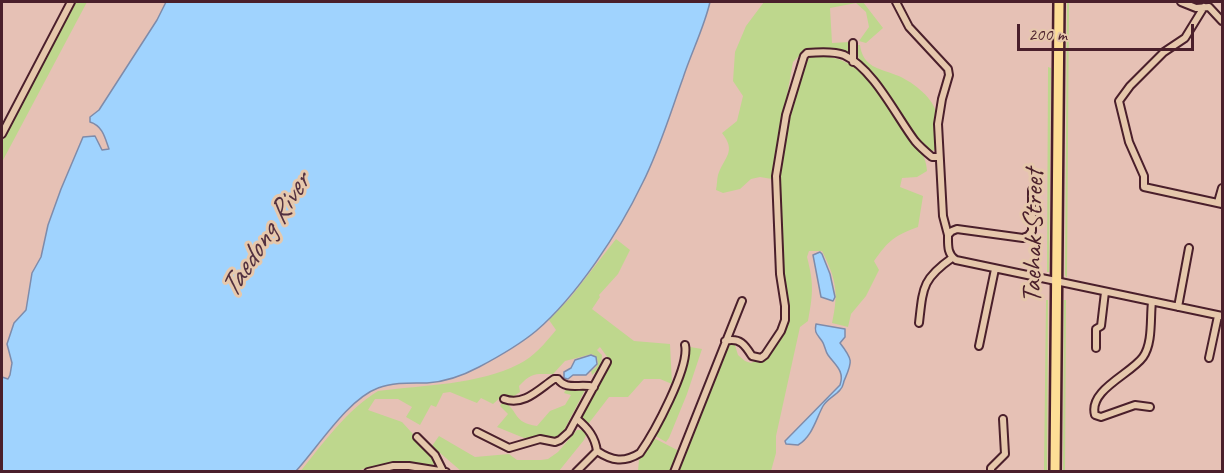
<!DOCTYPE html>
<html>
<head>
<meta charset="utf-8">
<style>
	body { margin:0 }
	#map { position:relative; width:1224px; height:473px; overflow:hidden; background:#e6c1b5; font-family:Caveat,sans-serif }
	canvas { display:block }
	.frame { position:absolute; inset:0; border:3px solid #4a1f2b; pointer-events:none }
	.scale { position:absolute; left:1017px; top:24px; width:177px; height:27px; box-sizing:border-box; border:3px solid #4a1f2b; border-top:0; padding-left:8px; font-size:18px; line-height:21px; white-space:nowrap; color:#4a1f2b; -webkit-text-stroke:4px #e6c8ac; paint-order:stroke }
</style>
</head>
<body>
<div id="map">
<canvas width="1224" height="473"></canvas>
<div class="frame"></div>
<div class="scale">200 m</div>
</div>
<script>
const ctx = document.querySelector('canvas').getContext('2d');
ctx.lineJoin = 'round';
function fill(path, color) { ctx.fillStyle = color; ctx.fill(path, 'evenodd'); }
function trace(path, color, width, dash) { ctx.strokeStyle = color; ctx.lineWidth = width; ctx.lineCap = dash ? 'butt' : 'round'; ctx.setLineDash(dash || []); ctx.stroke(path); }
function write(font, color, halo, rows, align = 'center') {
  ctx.font = font + ' Caveat,sans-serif'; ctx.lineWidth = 6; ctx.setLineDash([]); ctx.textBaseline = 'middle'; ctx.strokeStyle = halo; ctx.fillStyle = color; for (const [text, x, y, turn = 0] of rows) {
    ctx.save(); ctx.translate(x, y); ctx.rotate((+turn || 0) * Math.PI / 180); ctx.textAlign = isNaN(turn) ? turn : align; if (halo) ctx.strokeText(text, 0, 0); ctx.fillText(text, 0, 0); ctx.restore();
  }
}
fill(new Path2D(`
	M75,2H87L2,162V142Z
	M764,2H863L883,28L866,43L859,41L869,27L866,12L856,3L830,8L832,43L850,42L852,48L850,57L824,50L804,51L793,62L772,179L760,177L751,179L740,189L723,193L716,190C717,185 717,179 718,175C724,157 737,152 722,133L737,121L743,96L733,81L735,52L746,26Z
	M1067,2H1069L1067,278L1065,275Z
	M857,45H860C863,67 878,68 896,75C910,80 932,96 936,112C938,123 935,137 935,149L930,154L917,142L859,62Z
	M820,55C828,57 837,58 843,61C873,74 887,107 905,132C915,146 926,152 927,171L917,177L902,178L900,187L923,196L918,227C895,235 888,241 874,261L879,270L866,296L851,314L848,327L832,323C839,292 836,279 822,251H809L807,257C814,284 813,294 808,321L800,327L776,436V453L771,471L677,472L726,348L734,342L738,355L745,361L751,363L769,355L785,329L788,316L782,273L778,175L790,112L809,57Z
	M1048,67L1051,68L1049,272H1047Z
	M616,239L630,250L618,274L599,295L600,297L592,309L634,341L670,344L672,384L660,379H644L628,397H609L589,423H585L581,416L609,363L608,358L600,347L597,350L602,355L601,367L592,375L591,371C600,366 600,360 592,354L565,361L553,374C535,374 532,372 519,386L520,392L514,396L501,397L493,404L481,398L477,403L450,392L443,393L436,407L431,405L420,425L406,417L412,407L398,399H375L368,410L402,422L413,434L412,438C421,445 432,452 436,463L432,465L399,463L373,466L357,471L300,472C323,443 347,410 378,391C423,385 478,385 519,364C534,357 545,343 556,330L549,320L570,298Z
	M1046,300H1048L1047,471L1044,472Z
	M1064,300H1066L1065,472L1063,471Z
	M690,347L702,349L687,394L669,438L666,442L654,435C668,407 684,379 690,347Z
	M578,386L583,387L585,390L562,434L556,437L524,438L497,427L508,414L500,406L503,401C520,412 512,422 537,426L550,411L565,405L571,395L564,393L566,389Z
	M577,430H585L587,433L584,440L559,471H461L432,446L439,436L475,457L509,454L517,460H541L548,459L558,452Z
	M654,438L679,451L670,471H638L639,460Z`), '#bed78d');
const water = new Path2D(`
	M166,2H710C704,28 691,53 683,78C670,114 659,151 642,184C619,232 577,296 536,331C519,345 498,357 479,367C464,375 444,382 427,383C411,383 393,382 378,388C348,399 318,447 296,471H2V377L8,379L10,375L12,363L7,344L14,323L26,310L32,273L41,257L48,225L61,189L83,137L95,136L102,150L109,149C105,138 103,126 90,122V117L99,110L157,20Z
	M820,252L822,254L830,274L835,297L833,301L821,297L813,255Z
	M816,324L845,329V337L840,343C854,361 852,362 844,381C843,385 843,387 840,390C835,396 827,399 823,406C816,419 812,437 798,445L786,444L785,441L787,439L840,385C845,371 835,365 828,355C825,351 825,345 822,341C817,334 814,333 816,324Z
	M591,355L596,357L597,364L586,375H573L568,379L564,378V372L571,368L575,360Z`);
fill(water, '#a0d3fe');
trace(water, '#7e8baa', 1.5);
const minor = new Path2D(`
	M896,2L909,27L948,69L949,75L942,99L938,124L943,216L948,235
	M1181,2L1196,8L1209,7L1222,21
	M1204,7L1185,38L1164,52L1130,86L1119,101L1129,142L1144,176V187L1222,204
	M853,62V43
	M2,134L71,2
	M1032,190V231L1028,236L1023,238L957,229L952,231L948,235C948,245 947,254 956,260L1222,316
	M1218,202L1222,188
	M1178,307L1189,248
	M919,323C923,288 922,279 952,258
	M725,341C740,337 745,345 752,356L761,358L765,355L781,331L785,320V306L780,274L776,176L786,115L804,56L807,53C818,52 834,51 844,55C874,69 896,116 915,141C920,147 926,152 932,157H939
	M979,346L995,269
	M1096,348V329L1101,326L1105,292
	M1209,358L1218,316
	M504,399C524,406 538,390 554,379H558C566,391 581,383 594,387
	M1150,407L1135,405L1101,417L1095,415C1088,390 1131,374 1143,357C1153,343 1150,318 1152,302
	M577,419C588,428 595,437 597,451
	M477,432L509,448L540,439L555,442L560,440L569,432L607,362
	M417,437L435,455L442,469
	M368,472L393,466H409L446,472
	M576,472L597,451C612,461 624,463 640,453C654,433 690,367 685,345
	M674,472L742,301
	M991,472V468L1005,454L1003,419`);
const primary = new Path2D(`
	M1055,472L1059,2`);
trace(minor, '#4a1f2b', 10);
trace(primary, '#4a1f2b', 14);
trace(minor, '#e6c8ac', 6);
trace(primary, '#fdde96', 9);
write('28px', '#4a1f2b', '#e6c8ac', [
	["Taehak Street",1034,236,-89]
]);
write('italic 30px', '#533140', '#e6c8ac', [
	["Taedong River",266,236,-57]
]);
</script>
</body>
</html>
